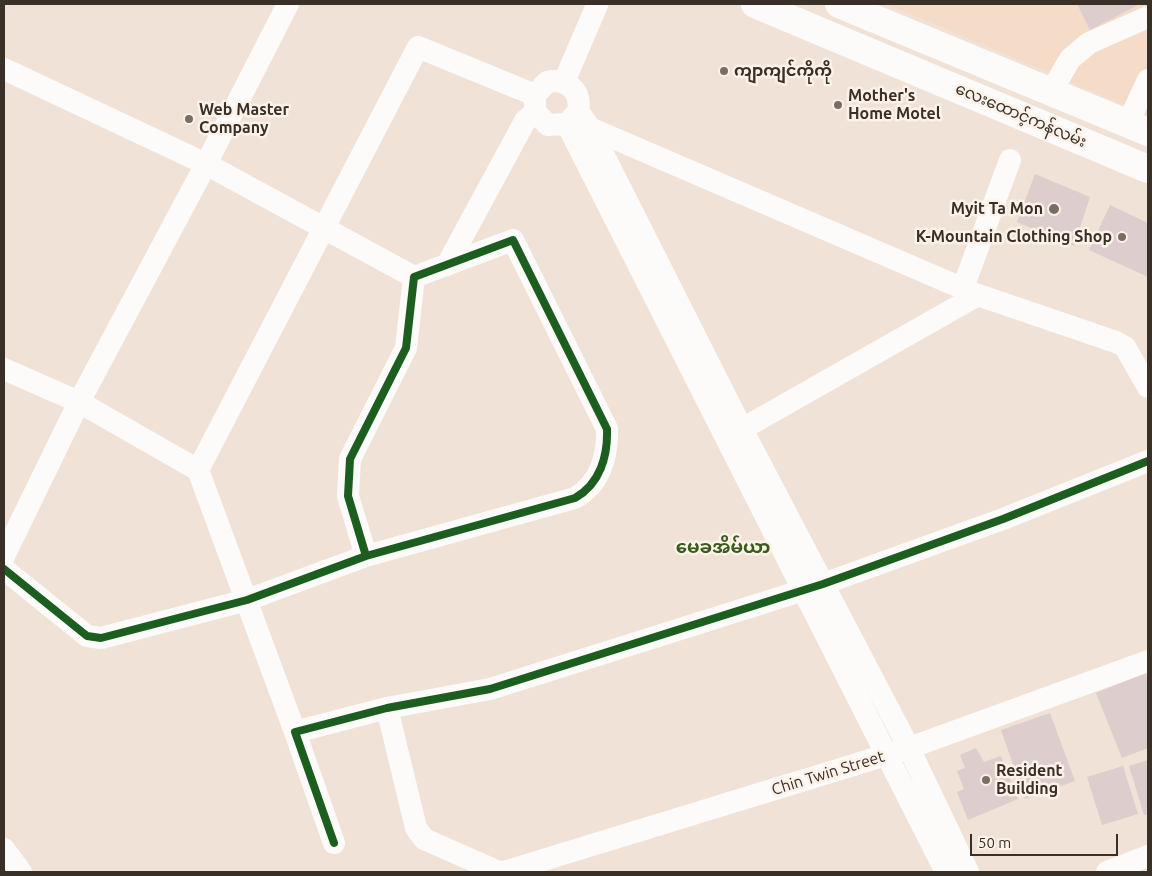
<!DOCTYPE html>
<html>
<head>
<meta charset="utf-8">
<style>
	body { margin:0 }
	#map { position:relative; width:1152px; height:876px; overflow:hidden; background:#f0e2d6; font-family:Ubuntu,sans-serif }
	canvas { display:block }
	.frame { position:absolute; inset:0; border:5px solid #393027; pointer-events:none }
	.scale { position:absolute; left:970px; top:834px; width:148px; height:22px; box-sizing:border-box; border:2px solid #393027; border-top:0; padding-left:6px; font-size:15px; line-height:18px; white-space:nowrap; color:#393027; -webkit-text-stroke:4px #fcf2e9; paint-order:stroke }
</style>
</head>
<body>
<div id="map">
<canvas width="1152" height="876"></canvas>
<div class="frame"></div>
<div class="scale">50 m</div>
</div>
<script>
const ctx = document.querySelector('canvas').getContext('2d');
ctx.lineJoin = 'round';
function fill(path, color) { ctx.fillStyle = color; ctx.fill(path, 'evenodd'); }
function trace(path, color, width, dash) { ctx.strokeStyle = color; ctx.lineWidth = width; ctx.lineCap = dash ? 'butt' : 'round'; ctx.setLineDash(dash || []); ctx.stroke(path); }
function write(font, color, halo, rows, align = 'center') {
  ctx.font = font + ' Ubuntu,"Noto Sans Myanmar",sans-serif'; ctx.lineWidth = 5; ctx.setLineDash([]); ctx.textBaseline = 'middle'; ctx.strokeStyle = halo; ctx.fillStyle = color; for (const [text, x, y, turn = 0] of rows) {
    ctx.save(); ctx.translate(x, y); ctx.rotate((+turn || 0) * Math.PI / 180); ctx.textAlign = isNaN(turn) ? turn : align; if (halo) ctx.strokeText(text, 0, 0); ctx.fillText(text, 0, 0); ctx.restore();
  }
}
fill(new Path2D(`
	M887,4H1148V115Z`), '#f4dcc8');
fill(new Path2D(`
	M1077,4H1140L1090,30Z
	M1035,174L1090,197L1074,246L1017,222Z
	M1110,205L1148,223V277L1089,250Z
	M1147,672L1148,748L1122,758L1096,693Z
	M1050,713L1075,781L1025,799L1001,730Z
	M976,748L984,762L1001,756L1018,799L968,820L957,792L964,789L957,771L965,768L960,755Z
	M1148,760V814L1144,815L1129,766Z
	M1123,766L1138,814L1102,825L1087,777Z`), '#ddcdcc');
trace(new Path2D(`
	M4,69L206,164L414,277
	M564,82L597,5
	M1051,92L1070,59L1089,43L1148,17
	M578,111L567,124L548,125L535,112V95L547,82C566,78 582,90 578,111L590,128L978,295L1116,342L1125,347L1148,387
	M1128,123L1148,80
	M567,124L946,872
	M590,128L742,429L909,748L968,872
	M447,265L525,121L535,112
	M963,288L1010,160
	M4,369L79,402L198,470
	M742,429L978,295
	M4,556L79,402L206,164L288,4
	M4,569L87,636L101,638L247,600L366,556L575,498C600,484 608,456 607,429L513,240L414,277L406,348L350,459L348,496L366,556
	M387,708L416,828L424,839L499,872
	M295,732L198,470L418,47L535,95
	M334,843L295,732L387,708L490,689L823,584L1003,519L1148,461
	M4,849L21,872
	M504,872L909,748L1148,661
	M1107,872L1148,856`), '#fdfbf9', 22);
trace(new Path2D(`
	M755,4L1148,169
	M839,4L1148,132`), '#fdfbf9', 28);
trace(new Path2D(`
	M4,569L87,636L101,638L247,600L366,556L575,498C600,484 608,456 607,429L513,240L414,277L406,348L350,459L348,496L366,556
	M334,843L295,732L387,708L490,689L823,584L1003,519L1148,461`), '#1b5e20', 8);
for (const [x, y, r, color] of [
	[724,71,5,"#796e64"],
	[838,105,5,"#796e64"],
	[189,119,5,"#796e64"],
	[1054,209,6,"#796e64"],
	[1122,237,5,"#796e64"],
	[986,780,5,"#796e64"]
]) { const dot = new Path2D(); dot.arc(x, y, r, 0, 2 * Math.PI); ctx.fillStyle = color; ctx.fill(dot); trace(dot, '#fcf2e9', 2); }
write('bold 16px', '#393027', '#fcf2e9', [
	["ကျာကျင်ကိုကို",734,71],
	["Mother's",848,96],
	["Home Motel",848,114],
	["Web Master",199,110],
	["Company",199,128],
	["Myit Ta Mon",1043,209,"right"],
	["K-Mountain Clothing Shop",1112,237,"right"],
	["Resident",996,771],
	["Building",996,789]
], 'left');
write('16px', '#393027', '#fcf2e9', [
	["လေးထောင့်ကန်လမ်း",1021,115,23],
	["Chin Twin Street",828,773,-17]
]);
write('bold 18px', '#395c1d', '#fcf2e9', [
	["မေခအိမ်ယာ",723,547]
]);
</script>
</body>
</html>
